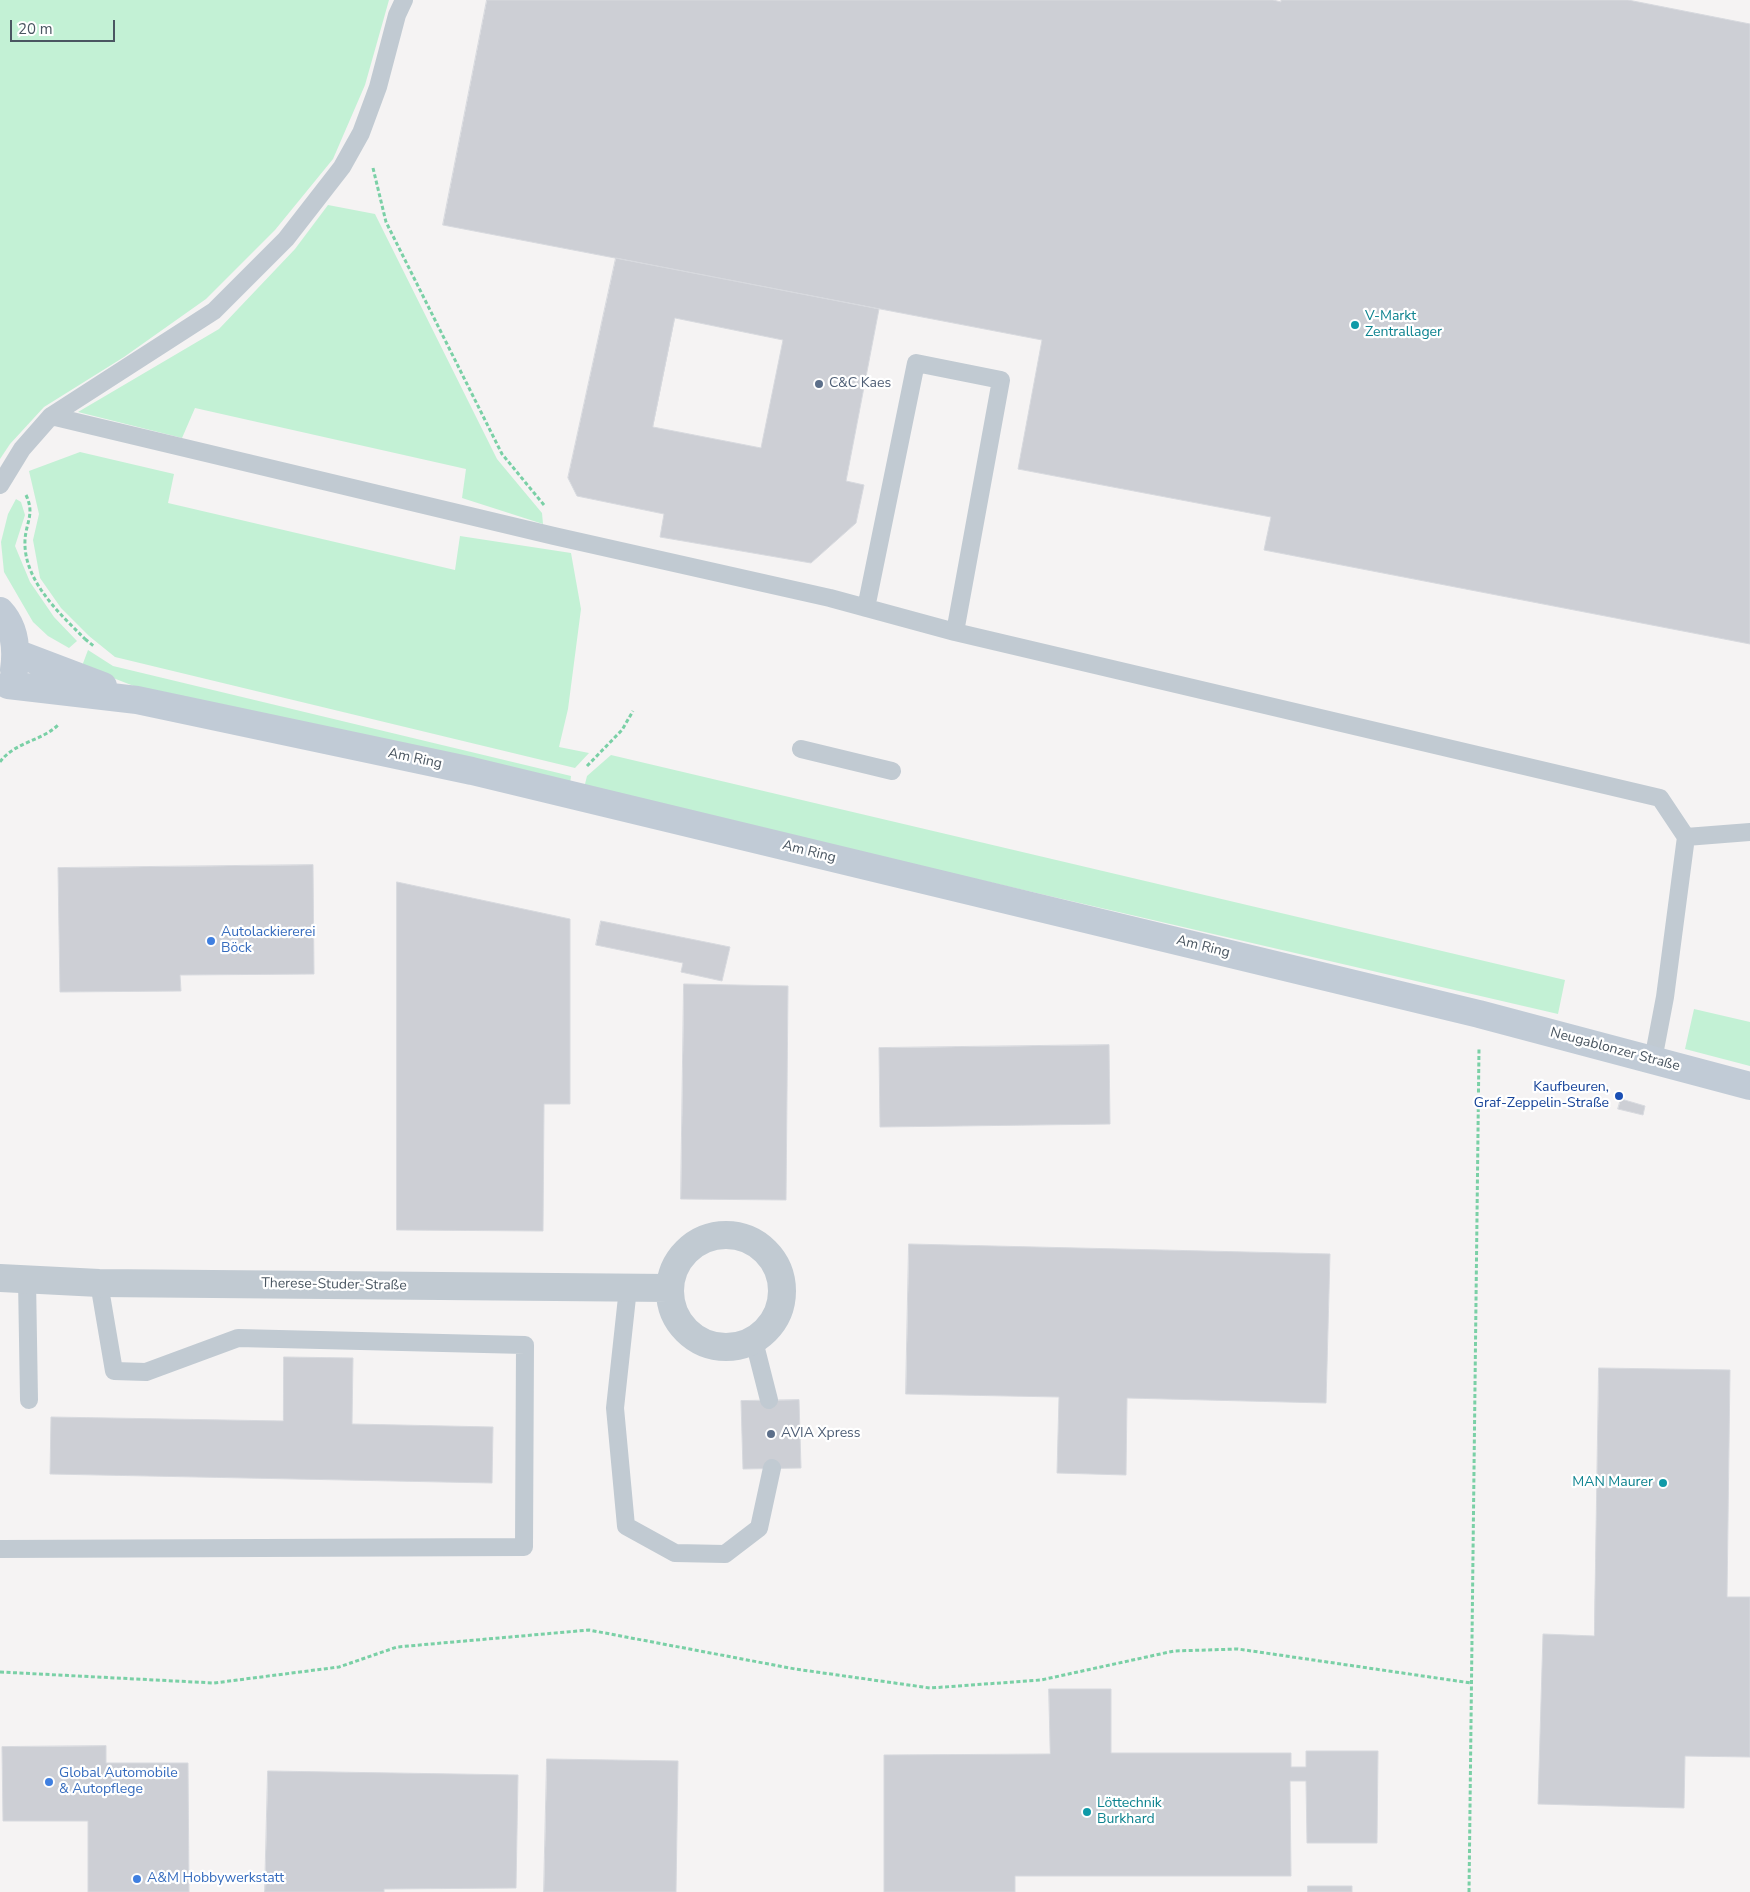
<!DOCTYPE html>
<html>
<head>
<meta charset="utf-8">
<style>
	body { margin:0 }
	#map { position:relative; width:1750px; height:1892px; overflow:hidden; background:#f5f3f3; font-family:"Nunito Sans",sans-serif }
	canvas { display:block }
	.scale { position:absolute; left:10px; top:20px; width:105px; height:22px; box-sizing:border-box; border:2px solid #4a5661; border-top:0; padding-left:6px; font-size:15px; line-height:18px; white-space:nowrap; color:#4a5661; -webkit-text-stroke:4px #fff; paint-order:stroke }
</style>
</head>
<body>
<div id="map">
<canvas width="1750" height="1892"></canvas>
<div class="scale">20 m</div>
</div>
<script>
const ctx = document.querySelector('canvas').getContext('2d');
ctx.lineJoin = 'round';
function fill(path, color) { ctx.fillStyle = color; ctx.fill(path, 'evenodd'); }
function trace(path, color, width, dash) { ctx.strokeStyle = color; ctx.lineWidth = width; ctx.lineCap = dash ? 'butt' : 'round'; ctx.setLineDash(dash || []); ctx.stroke(path); }
function write(font, color, halo, rows, align = 'center') {
  ctx.font = font + ' "Nunito Sans",sans-serif'; ctx.lineWidth = 4.5; ctx.setLineDash([]); ctx.textBaseline = 'middle'; ctx.strokeStyle = halo; ctx.fillStyle = color; for (const [text, x, y, turn = 0] of rows) {
    ctx.save(); ctx.translate(x, y); ctx.rotate((+turn || 0) * Math.PI / 180); ctx.textAlign = isNaN(turn) ? turn : align; if (halo) ctx.strokeText(text, 0, 0); ctx.fillText(text, 0, 0); ctx.restore();
  }
}
fill(new Path2D(`
	M0,0H389L365,85L333,159L275,230L206,299L124,357L44,407L10,444L0,459Z
	M328,205L375,214L497,459L542,513L543,524L462,498L466,469L195,408L182,438L78,412L219,329L295,249Z
	M80,452L174,474L168,503L455,570L460,536L571,553L581,609L568,709L559,747L589,753L575,768L115,657L89,636L61,608L40,578L33,540L39,514L29,471Z
	M16,499L21,502L25,515L15,546L30,582L54,617L77,641L69,648L48,636L33,622L4,572L1,542L8,514Z
	M88,650L113,666L571,776L570,784L139,688L82,666Z
	M611,755L1565,980L1558,1014L584,788L587,776Z
	M1694,1009L1750,1022V1066L1685,1049Z`), '#c3f1d5');
const building = new Path2D(`
	M487,0H1273L1281,2V0H1628L1750,24V644L1264,550L1271,517L1018,469L1042,340L443,225Z
	M616,258L879,309L846,481L864,485L856,523L811,563L660,537L664,514L577,496L568,478ZM675,318L783,340L761,448L653,427Z
	M313,865L314,974L180,975L181,991L60,992L58,868Z
	M397,882L570,919V1104H544L543,1231L397,1230Z
	M601,921L730,947L722,981L681,972L683,963L596,945Z
	M684,984L788,986L786,1200L681,1199Z
	M1109,1045L1110,1124L880,1127L879,1048Z
	M1621,1099L1645,1106L1643,1115L1618,1109Z
	M909,1244L1330,1254L1326,1403L1127,1398L1126,1475L1057,1473L1059,1397L906,1394Z
	M284,1357L353,1358L352,1424L493,1427L492,1483L50,1474L51,1417L283,1421Z
	M1599,1368L1730,1370L1727,1597H1750V1757L1685,1756L1684,1808L1538,1804L1543,1634L1594,1636Z
	M799,1400L801,1468L743,1469L741,1401Z
	M1049,1689H1111V1753H1291V1767H1306V1751H1378L1377,1843H1307L1306,1781H1290L1291,1876H1015V1892H884V1755L1050,1754Z
	M106,1746V1763H188L189,1892H88V1821H3L2,1747Z
	M547,1759L678,1761L676,1892H544Z
	M268,1771L518,1775L516,1888L384,1889V1892H265Z
	M1308,1886H1352V1892H1308Z`);
fill(building, '#cdcfd5');
trace(building, '#d7d9de', 1);
trace(new Path2D(`
	M373,168L386,222L502,454L544,505
	M26,495C35,514 26,522 25,540C23,580 59,613 85,639
	M85,639L95,647
	M0,762C14,742 43,741 59,724
	M587,766L622,730L633,711
	M0,1672L214,1683L339,1667L397,1647L589,1630L795,1669L930,1688L1041,1680L1174,1651L1238,1649L1471,1683
	M1469,1892L1479,1048`), '#7ad0a6', 3, [4, 2.5]);
trace(new Path2D(`
	M51,416L554,536L830,598L955,632L1660,798L1686,837L1665,997L1653,1060
	M0,485L22,449L51,416L214,311L286,239L342,167L361,133L378,87L397,15L404,0
	M866,608L916,363L1001,380L955,632
	M801,749L892,771
	M1686,837L1750,832
	M27,1279L29,1400
	M628,1288L615,1408L626,1526L675,1553L725,1554L759,1528L772,1468
	M754,1341L769,1400
	M0,1549L524,1547L525,1345L238,1338L146,1372L114,1371L99,1283`), '#c1cad2', 18);
trace(new Path2D(`
	M670 1291a56 56 0 1 1 112 0a56 56 0 1 1-112 0Z
	M0,1278L99,1283L669,1288`), '#c1cad2', 28);
trace(new Path2D(`
	M0,611C15,627 17,649 14,670
	M16,653L103,686
	M8,685L137,700L472,771L1479,1014L1750,1086`), '#c1cbd6', 28);
for (const [x, y, r, color] of [
	[1355,325,5,"#0f9aa8"],
	[819,384,5,"#5c6f8a"],
	[211,941,5,"#3f7fe0"],
	[1619,1096,5,"#1a4fb4"],
	[771,1434,5,"#5c6f8a"],
	[1663,1483,5,"#0f9aa8"],
	[49,1782,5,"#3f7fe0"],
	[1087,1812,5,"#0f9aa8"],
	[137,1879,5,"#3f7fe0"]
]) { const dot = new Path2D(); dot.arc(x, y, r, 0, 2 * Math.PI); ctx.fillStyle = color; ctx.fill(dot); trace(dot, '#fff', 2); }
write('14px', '#0d838f', '#fff', [
	["V-Markt",1365,317],
	["Zentrallager",1365,333],
	["MAN Maurer",1653,1483,"right"],
	["Löttechnik",1097,1804],
	["Burkhard",1097,1820]
], 'left');
write('14px', '#4e5e75', '#fff', [
	["C&C Kaes",829,384],
	["AVIA Xpress",781,1434]
], 'left');
write('14px', '#4a5661', '#fff', [
	["Am Ring",415,759,12],
	["Am Ring",809,852,14],
	["Am Ring",1203,947,14],
	["Neugablonzer Straße",1615,1050,15],
	["Therese-Studer-Straße",334,1285,1]
]);
write('14px', '#366cbe', '#fff', [
	["Autolackiererei",221,933],
	["Böck",221,949],
	["Global Automobile",59,1774],
	["& Autopflege",59,1790],
	["A&M Hobbywerkstatt",147,1879]
], 'left');
write('14px', '#164399', '#fff', [
	["Kaufbeuren,",1609,1088],
	["Graf-Zeppelin-Straße",1609,1104]
], 'right');
</script>
</body>
</html>
